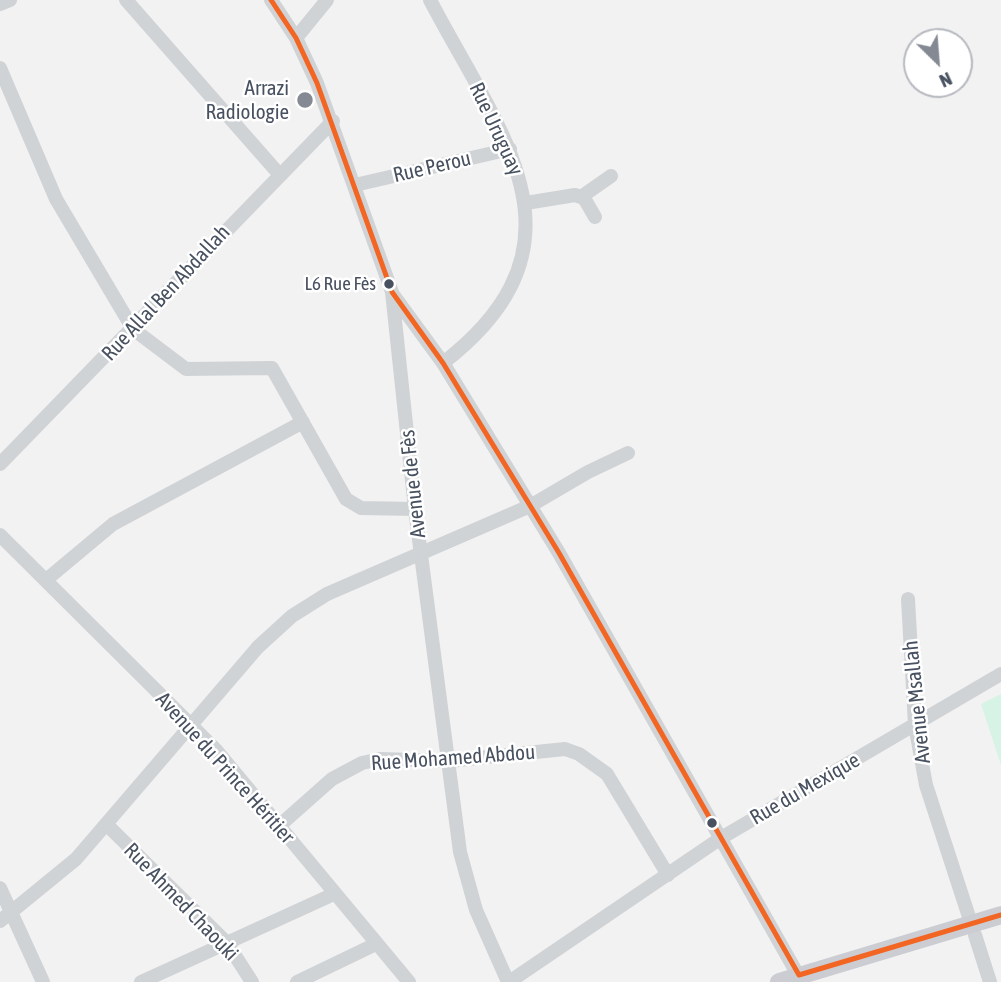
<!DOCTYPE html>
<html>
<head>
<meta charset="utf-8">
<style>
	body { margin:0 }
	#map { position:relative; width:1001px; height:982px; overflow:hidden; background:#f3f2f2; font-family:"Asap Condensed",sans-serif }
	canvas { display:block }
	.north { position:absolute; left:903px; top:28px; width:70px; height:70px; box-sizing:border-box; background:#fff; border:2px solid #b6b9bf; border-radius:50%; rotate:155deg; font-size:19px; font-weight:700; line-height:28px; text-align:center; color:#485160 }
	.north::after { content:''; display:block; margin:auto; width:24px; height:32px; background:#848993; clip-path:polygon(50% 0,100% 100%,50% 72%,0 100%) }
</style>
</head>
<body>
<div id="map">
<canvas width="1001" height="982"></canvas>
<div class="north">N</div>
</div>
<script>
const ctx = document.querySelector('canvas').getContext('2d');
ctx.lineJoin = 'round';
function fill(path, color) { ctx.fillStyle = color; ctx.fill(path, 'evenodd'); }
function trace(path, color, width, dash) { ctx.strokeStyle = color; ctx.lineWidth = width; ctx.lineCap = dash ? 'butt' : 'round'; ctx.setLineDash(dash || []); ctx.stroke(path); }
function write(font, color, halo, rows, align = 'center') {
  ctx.font = font + ' "Asap Condensed",sans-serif'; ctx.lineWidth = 5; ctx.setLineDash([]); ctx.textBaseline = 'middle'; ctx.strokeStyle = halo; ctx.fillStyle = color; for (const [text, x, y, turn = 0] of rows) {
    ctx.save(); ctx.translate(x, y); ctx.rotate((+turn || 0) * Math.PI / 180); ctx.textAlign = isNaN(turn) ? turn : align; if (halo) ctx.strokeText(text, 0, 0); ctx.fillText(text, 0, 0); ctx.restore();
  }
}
fill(new Path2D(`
	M1001,694V765L981,704Z`), '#d6f3e5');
trace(new Path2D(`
	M126,0L279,174
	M271,0L296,38L317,83L392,292L415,509L460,852L476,910L508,982
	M430,0C500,134 598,243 443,363
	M0,4L10,0
	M296,38L327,0
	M0,68L56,199L133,329L186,369L272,368L346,499L361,508L415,509
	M355,185L510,149
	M581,197L611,176
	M526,203L575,195L584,198L595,217
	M394,296L443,363L559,553L802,982
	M0,464L333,121
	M0,535L216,750L409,982
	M46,580L113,524L303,422
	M908,599L915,725L926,785L971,923
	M106,824L227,943L252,982
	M279,826L332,779L362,763L380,759L449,761L565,749L579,754L607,774L668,875
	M0,888L43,982
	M0,921L76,859L258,647L292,616L327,594L530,506L588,472L628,453
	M975,935L990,982
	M141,982L334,894
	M297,982L376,944
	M509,982L721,838L1001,674`), '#d0d3d6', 14);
trace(new Path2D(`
	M779,982L1001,915`), '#cbcdd3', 18);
trace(new Path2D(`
	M271,0L296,38L317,83L392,292L443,363L559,553L799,975L1001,915`), '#f26522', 5);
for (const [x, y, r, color] of [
	[305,100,9,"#848993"],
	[389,284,6,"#485160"],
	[712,823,6,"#485160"]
]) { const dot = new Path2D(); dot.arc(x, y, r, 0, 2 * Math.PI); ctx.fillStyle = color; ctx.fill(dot); trace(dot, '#fff', 2.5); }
write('19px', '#485160', '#fff', [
	["L6 Rue Fès",376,284]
], 'right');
write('21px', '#485160', '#fff', [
	["Arrazi",289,88],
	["Radiologie",289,112]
], 'right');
write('21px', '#485160', '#fff', [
	["Rue Uruguay",496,129,65],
	["Rue Perou",432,167,-13],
	["Rue Allal Ben Abdallah",166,293,-47],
	["Avenue de Fès",413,484,-96],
	["Avenue Msallah",917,702,-96],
	["Rue Mohamed Abdou",453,758,-4],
	["Avenue du Prince Héritier",225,768,48],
	["Rue du Mexique",805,789,-30],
	["Rue Ahmed Chaouki",181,902,46]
]);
</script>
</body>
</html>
